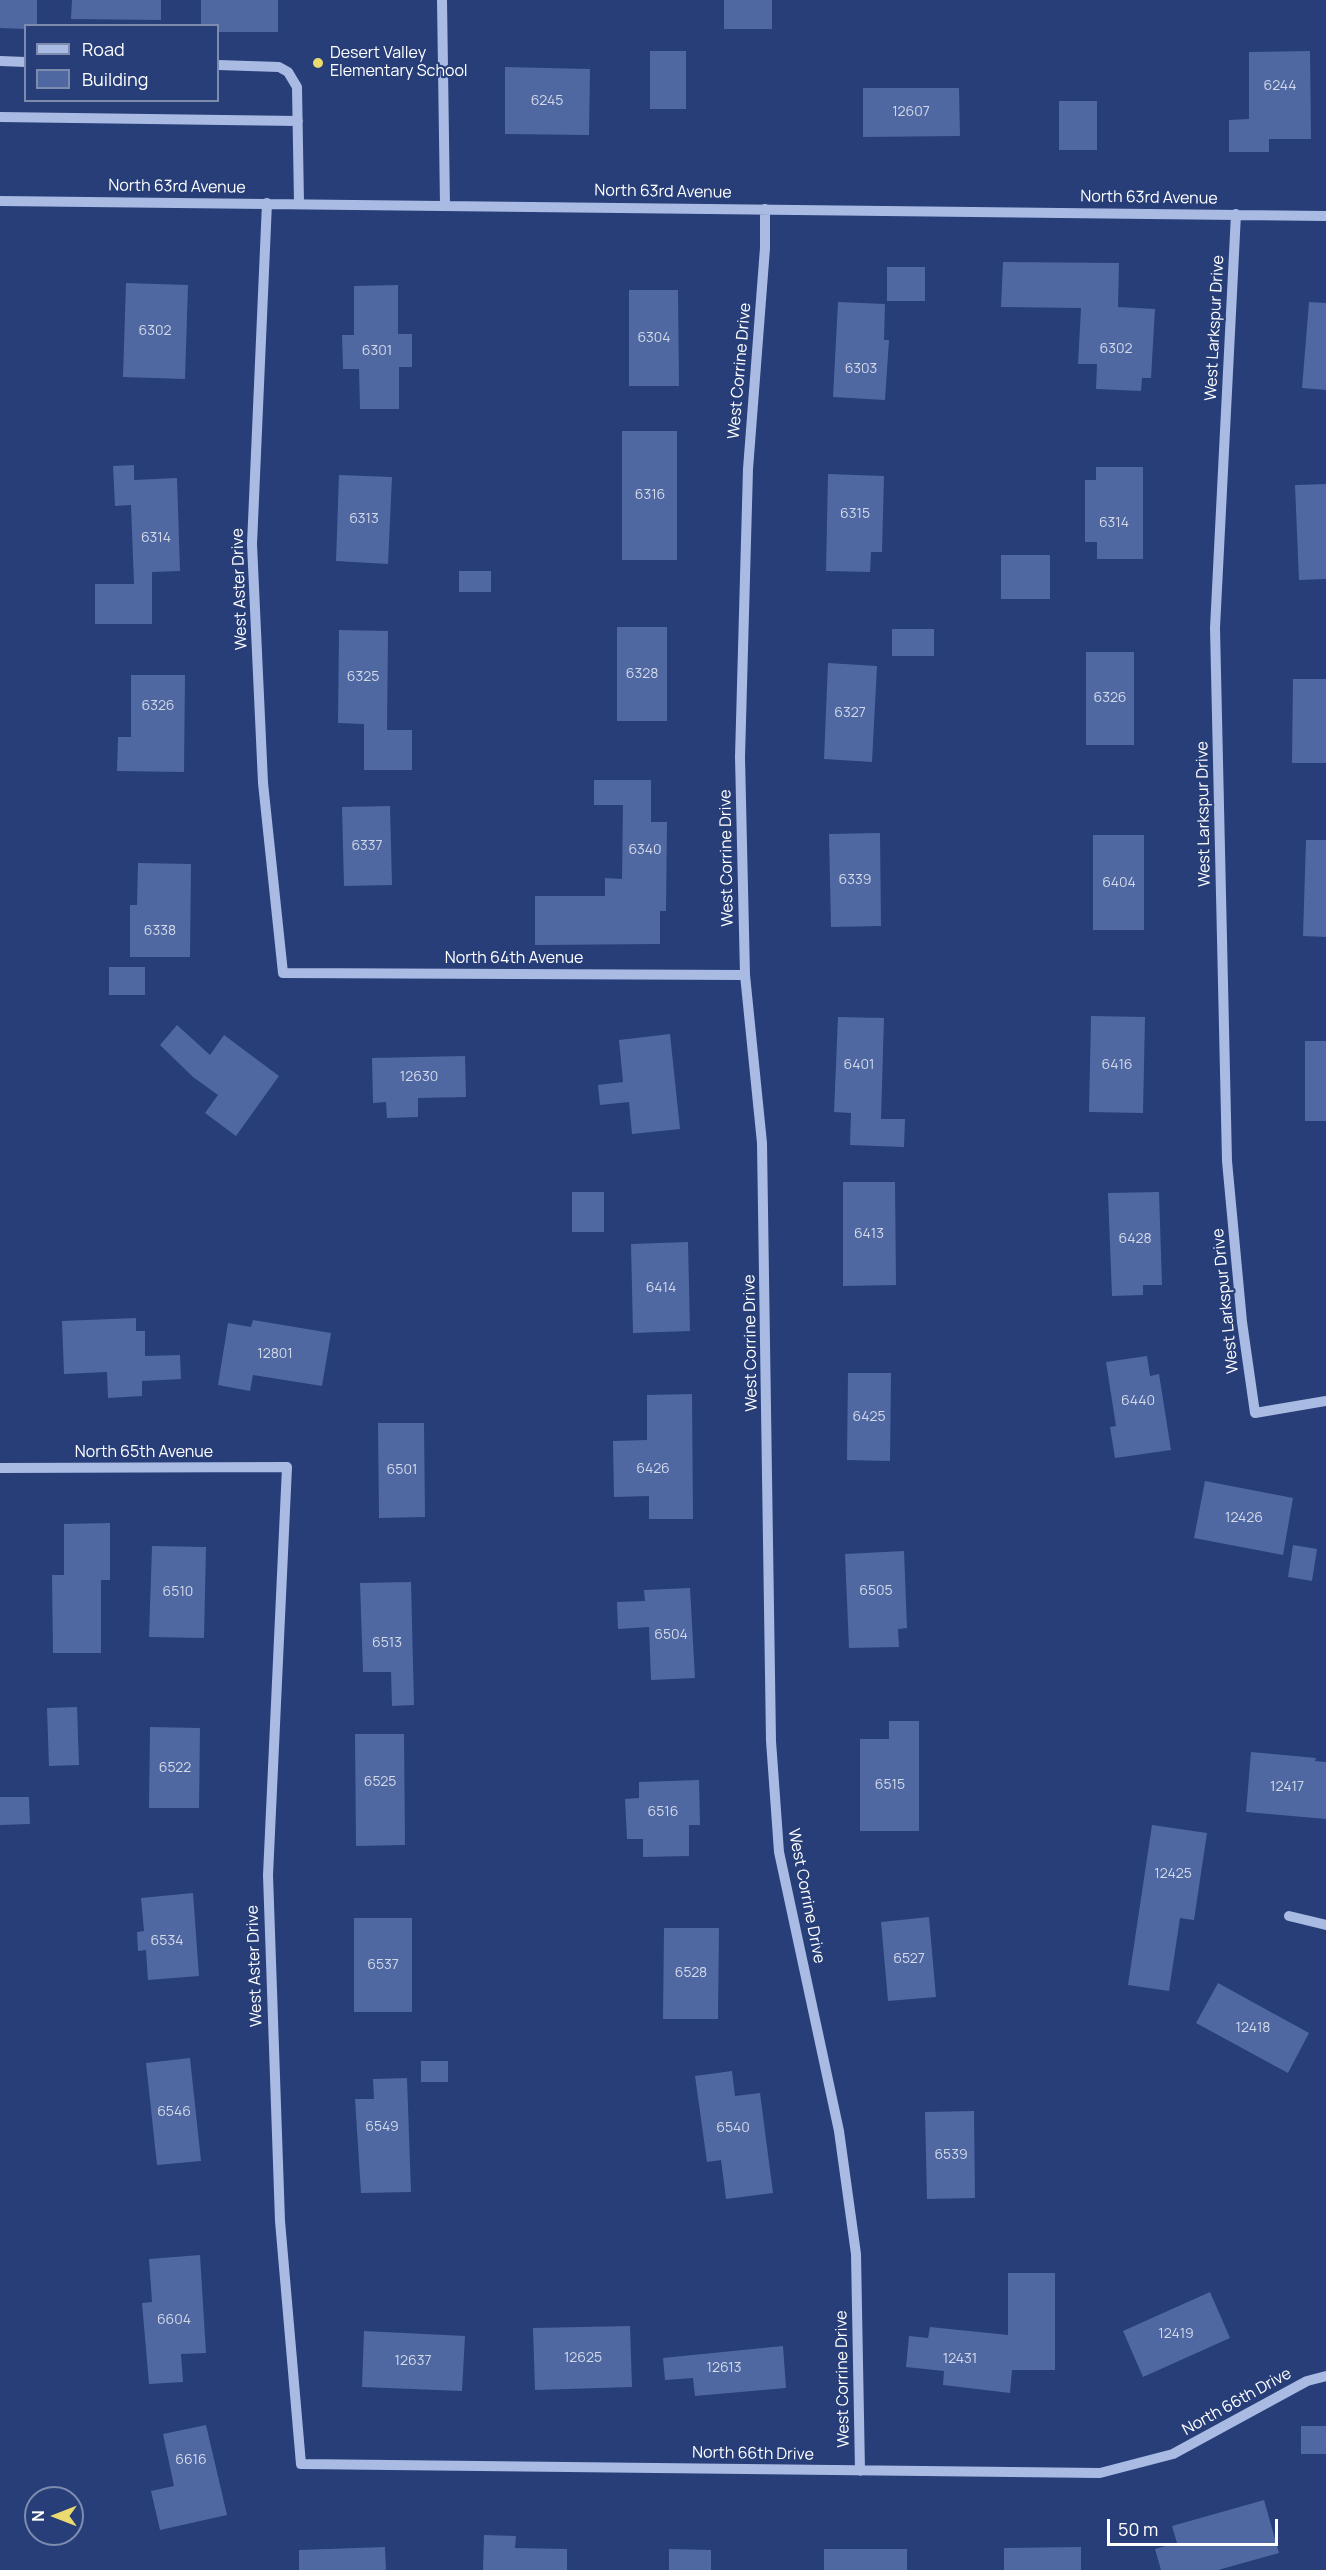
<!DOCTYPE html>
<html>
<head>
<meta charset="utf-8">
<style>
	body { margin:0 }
	#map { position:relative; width:1326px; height:2570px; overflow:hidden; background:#273e78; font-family:Manrope,sans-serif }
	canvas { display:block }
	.legend { position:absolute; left:24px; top:24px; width:195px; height:78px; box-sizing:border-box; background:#273e78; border:2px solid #7d8bae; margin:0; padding:8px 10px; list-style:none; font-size:18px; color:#fff }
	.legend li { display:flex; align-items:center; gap:12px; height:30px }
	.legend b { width:30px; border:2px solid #7d8bae }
	.north { position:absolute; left:24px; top:2486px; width:60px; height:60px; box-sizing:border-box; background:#273e78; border:2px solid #7d8bae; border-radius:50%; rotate:270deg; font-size:16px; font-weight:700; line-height:24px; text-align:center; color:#fff }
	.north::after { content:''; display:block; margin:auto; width:21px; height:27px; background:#ebda6f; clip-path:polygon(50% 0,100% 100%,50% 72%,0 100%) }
	.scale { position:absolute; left:1107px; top:2519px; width:171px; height:27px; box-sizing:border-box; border:3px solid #fff; border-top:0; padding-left:8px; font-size:18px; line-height:21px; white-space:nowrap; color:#fff; -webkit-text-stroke:4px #273e78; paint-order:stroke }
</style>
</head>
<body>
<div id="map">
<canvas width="1326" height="2570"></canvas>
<ul class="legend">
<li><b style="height:8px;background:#a9bbe3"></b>Road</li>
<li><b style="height:16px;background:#4f68a2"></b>Building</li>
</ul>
<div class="north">N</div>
<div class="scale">50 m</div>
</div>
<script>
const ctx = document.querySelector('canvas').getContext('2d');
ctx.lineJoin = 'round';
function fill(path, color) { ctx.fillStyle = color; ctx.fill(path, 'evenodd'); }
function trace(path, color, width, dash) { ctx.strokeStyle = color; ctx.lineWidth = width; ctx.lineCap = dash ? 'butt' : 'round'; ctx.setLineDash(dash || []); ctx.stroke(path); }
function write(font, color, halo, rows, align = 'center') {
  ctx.font = font + ' Manrope,sans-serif'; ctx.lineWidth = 4.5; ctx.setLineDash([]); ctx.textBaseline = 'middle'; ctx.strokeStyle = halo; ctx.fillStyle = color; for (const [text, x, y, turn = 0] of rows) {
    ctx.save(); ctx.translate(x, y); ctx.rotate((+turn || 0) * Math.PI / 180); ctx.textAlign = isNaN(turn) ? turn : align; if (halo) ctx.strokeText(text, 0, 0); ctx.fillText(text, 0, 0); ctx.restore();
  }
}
fill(new Path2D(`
	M0,0H37V26H26V29L0,28Z
	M72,0H161V20L71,19Z
	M201,0H278V32H218V26H201Z
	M724,0H772V29H724Z
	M650,51H686V109H650Z
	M1310,51L1311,139H1269V152H1229V120L1249,119V52Z
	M505,67L590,69L589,135L505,134Z
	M863,88H959L960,136L863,137Z
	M1059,101H1097V150H1059Z
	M1003,262L1119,263L1118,307L1155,309L1151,378H1142L1141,391L1096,389L1097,364H1078L1081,308L1001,307Z
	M887,267H925V301H887Z
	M126,283L188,285L185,379L123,377Z
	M398,285V334H412V367H399V409H360L359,369H343L342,335H354V286Z
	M629,290H678L679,386H629Z
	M838,302L885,304L884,340H889L885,400L833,397Z
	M1309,302L1326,303V390L1302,388Z
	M622,431H677V560H622Z
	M134,465V480L177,478L180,571L152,572V624H95V584H134L131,505L115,506L113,466Z
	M1096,467H1143V559H1097V542H1085V480H1096Z
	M828,474L884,476L882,552H871L870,572L826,571Z
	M339,475L392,477L388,564L336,561Z
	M1326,484V579L1299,580L1295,485Z
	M1001,555H1050V599H1001Z
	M459,571H491V592H459Z
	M617,627H667V721H617Z
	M892,629H934V656H892Z
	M339,630L388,631L387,730H412V770H364V724L338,723Z
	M1086,652H1134V745H1086Z
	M828,663L877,666L872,762L824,759Z
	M131,675H185L184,772L117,771L118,737H131Z
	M1293,679H1326V763H1292Z
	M594,780H651V822H667L666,911H660V944L535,945V896H605V878L622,879L623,805H594Z
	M390,806L392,885L344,886L342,807Z
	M880,833L881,926L831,927L829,834Z
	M1093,835H1144V930H1093Z
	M1306,840H1326V937L1303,936Z
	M138,863L191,864L190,957H130V905H137Z
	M109,967H145V995H109Z
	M1091,1016L1145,1017L1143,1113L1089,1112Z
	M838,1017L884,1018L881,1119H905L904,1147L850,1145L851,1113L834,1112Z
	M177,1025L210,1055L224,1035L279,1076L236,1136L205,1113L218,1095L193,1077L160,1045Z
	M670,1034L680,1129L632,1134L629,1102L600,1105L598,1085L623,1082L619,1040Z
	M1305,1041H1326V1121H1305Z
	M465,1056L466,1097L418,1098V1117L387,1118L386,1102L373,1103L372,1058Z
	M843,1182H895L896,1285L843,1286Z
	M572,1192H604V1232H572Z
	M1159,1192L1162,1285H1143V1295L1112,1296L1108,1193Z
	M688,1242L690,1331L633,1333L631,1244Z
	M136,1318V1331H145V1356L180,1355L181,1379L142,1381V1396L108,1398L107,1372L64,1374L62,1321Z
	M253,1320L331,1333L322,1386L253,1375L250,1391L218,1385L228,1323L251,1327Z
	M1147,1356L1150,1376L1159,1374L1171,1450L1115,1458L1110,1427L1116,1426L1106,1362Z
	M848,1373H891L890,1461L847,1460Z
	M692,1394L693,1519H649V1496L614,1497L613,1441L647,1440V1395Z
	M378,1423H424L425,1517L379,1518Z
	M1205,1481L1293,1498L1283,1555L1194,1538Z
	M110,1523V1580H101V1653H53L52,1575H64V1524Z
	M1293,1545L1317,1549L1312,1581L1288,1577Z
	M152,1546L206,1547L204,1638L149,1637Z
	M904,1551L907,1628L898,1629L899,1647L849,1648L845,1554Z
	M411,1582L414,1705L392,1706L391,1672H363L360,1583Z
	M690,1588L695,1678L651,1680L649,1627L618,1629L617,1602L645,1601L644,1590Z
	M77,1707L79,1765L49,1766L47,1708Z
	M889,1721H919V1831H860V1739H889Z
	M150,1727L200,1728L199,1808H149Z
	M355,1734H404L405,1845L356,1846Z
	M1251,1752L1316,1758L1315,1761L1326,1762V1819L1246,1812Z
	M699,1780L700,1825H689V1856L643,1857V1839H627L625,1799L639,1798V1782Z
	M0,1797H29L30,1824L0,1825Z
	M1152,1825L1207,1833L1194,1920L1180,1918L1169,1991L1128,1985Z
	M193,1893L199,1976L148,1980L146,1950L138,1951L137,1932L144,1931L141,1898Z
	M929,1917L936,1997L888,2001L881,1922Z
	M354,1918H412V2012H354Z
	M664,1928H719L718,2019H663Z
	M1218,1983L1309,2033L1288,2073L1196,2023Z
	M190,2058L201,2161L157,2165L146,2063Z
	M421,2061H448V2082H421Z
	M732,2071L735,2096L760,2093L773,2193L726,2199L721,2160L707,2162L695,2076Z
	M407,2078L411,2192L361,2193L355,2099H374L373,2079Z
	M974,2111L975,2198L927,2199L925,2112Z
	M200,2255L206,2353L181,2354L183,2382L149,2384L142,2303L152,2302L149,2259Z
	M1008,2273H1055V2370H1012L1010,2393L943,2385L944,2371L906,2367L909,2336L928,2338L930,2327L1008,2335Z
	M1210,2292L1230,2338L1143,2377L1123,2331Z
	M630,2326L632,2387L535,2390L533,2328Z
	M364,2331L465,2336L462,2391L362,2387Z
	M783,2346L786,2388L695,2396L693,2378L665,2380L663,2358Z
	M206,2425L227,2515L160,2530L151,2491L174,2486L163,2434Z
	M1301,2426H1326V2454H1301Z
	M1264,2500L1279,2553L1218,2570H1161L1155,2549L1177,2543L1172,2526Z
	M484,2535L516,2536L515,2548L567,2549V2570H483Z
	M385,2547L386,2570H299V2550Z
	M1081,2547V2570H1004V2548Z
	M669,2549L711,2550V2570H669Z
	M824,2549H907V2570H824Z`), '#4f68a2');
trace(new Path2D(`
	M442,0L445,205
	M0,61L26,62
	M218,65L279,67L288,72L297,87L299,203
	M0,117L298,121
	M0,201L1326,216
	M267,203L252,544L263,783L283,973L745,975
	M765,209V248L748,469L740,757L745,975L762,1143L771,1741L779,1852L839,2131L856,2254L860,2471
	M1236,214L1215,628L1227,1161L1242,1322L1255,1413L1326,1401
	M0,1468L287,1467L268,1875L280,2221L301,2464L1100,2473L1173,2454L1307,2381L1326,2376
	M1289,1916L1326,1925`), '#a9bbe3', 10);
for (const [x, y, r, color] of [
	[318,63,6,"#ebda6f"]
]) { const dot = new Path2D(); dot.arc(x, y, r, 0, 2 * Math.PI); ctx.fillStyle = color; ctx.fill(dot); trace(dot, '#273e78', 2); }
write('14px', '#d3d9e8', null, [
	["6244",1280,86],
	["6245",547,101],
	["12607",911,112],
	["6302",155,331],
	["6304",654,338],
	["6302",1116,349],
	["6301",377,351],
	["6303",861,369],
	["6316",650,495],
	["6315",855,514],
	["6313",364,519],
	["6314",1114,523],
	["6314",156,538],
	["6328",642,674],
	["6325",363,677],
	["6326",1110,698],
	["6326",158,706],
	["6327",850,713],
	["6337",367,846],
	["6340",645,850],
	["6339",855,880],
	["6404",1119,883],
	["6338",160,931],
	["6401",859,1065],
	["6416",1117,1065],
	["12630",419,1077],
	["6413",869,1234],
	["6428",1135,1239],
	["6414",661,1288],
	["12801",275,1354],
	["6440",1138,1401],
	["6425",869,1417],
	["6426",653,1469],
	["6501",402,1470],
	["12426",1244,1518],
	["6505",876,1591],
	["6510",178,1592],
	["6504",671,1635],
	["6513",387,1643],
	["6522",175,1768],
	["6525",380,1782],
	["6515",890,1785],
	["12417",1287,1787],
	["6516",663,1812],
	["12425",1173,1874],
	["6534",167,1941],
	["6527",909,1959],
	["6537",383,1965],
	["6528",691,1973],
	["12418",1253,2028],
	["6546",174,2112],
	["6549",382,2127],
	["6540",733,2128],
	["6539",951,2155],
	["6604",174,2320],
	["12419",1176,2334],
	["12625",583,2358],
	["12431",960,2359],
	["12637",413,2361],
	["12613",724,2368],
	["6616",191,2460]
]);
write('16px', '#fff', '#273e78', [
	["Desert Valley",330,54],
	["Elementary School",330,72]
], 'left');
write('16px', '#fff', '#273e78', [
	["North 63rd Avenue",177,187,1],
	["North 63rd Avenue",663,192,1],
	["North 63rd Avenue",1149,198,1],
	["West Larkspur Drive",1215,328,-87],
	["West Corrine Drive",740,371,-85],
	["West Aster Drive",240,589,-92],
	["West Larkspur Drive",1204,814,-91],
	["West Corrine Drive",727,858,-91],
	["North 64th Avenue",514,959],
	["West Larkspur Drive",1226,1301,-96],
	["West Corrine Drive",751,1343,-91],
	["North 65th Avenue",144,1453],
	["West Corrine Drive",806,1896,79],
	["West Aster Drive",255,1966,-92],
	["West Corrine Drive",843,2379,-91],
	["North 66th Drive",1237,2402,-29],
	["North 66th Drive",753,2454,1]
]);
</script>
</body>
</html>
